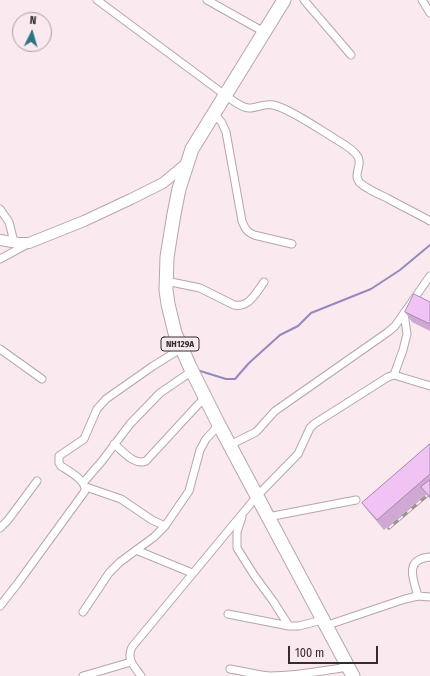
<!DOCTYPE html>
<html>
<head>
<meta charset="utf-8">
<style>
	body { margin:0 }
	#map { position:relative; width:430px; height:676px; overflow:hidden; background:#fae9ef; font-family:"Fira Sans Condensed",sans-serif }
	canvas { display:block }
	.north { position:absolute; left:12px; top:12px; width:40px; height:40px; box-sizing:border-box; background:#fae9ef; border:1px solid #aa9ea2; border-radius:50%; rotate:5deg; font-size:11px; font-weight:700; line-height:16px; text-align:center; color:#332d2f }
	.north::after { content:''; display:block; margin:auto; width:14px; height:18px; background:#2e7581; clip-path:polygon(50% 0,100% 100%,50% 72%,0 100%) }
	.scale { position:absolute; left:288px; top:646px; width:90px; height:18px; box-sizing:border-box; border:2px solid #332d2f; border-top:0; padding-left:5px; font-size:12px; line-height:14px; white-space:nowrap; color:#332d2f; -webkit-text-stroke:3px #fae9ef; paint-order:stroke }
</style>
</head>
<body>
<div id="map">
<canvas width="430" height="676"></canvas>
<div class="north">N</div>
<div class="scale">100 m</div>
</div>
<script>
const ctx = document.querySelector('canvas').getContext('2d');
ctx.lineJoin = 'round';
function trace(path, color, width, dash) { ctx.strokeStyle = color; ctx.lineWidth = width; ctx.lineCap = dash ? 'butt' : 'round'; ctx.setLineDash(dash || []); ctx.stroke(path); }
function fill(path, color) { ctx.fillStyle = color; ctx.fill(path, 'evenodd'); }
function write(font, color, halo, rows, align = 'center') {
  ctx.font = font + ' "Fira Sans Condensed",sans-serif'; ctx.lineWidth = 3; ctx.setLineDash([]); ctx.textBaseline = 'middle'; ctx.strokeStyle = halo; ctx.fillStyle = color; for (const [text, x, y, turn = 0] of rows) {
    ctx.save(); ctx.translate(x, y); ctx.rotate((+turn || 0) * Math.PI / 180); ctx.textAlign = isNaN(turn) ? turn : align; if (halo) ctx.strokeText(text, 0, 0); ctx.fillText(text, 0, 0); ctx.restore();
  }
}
trace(new Path2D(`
	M197,370L226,379H235L249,363L280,335L298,326L311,313L371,289L400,270L430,245`), '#9688c1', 2);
const street = new Path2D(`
	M97,0L225,95C231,99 241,108 249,108C257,108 264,103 273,105C289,108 322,131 337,140C344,144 354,150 358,157C363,166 352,174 360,183C367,189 378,194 387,198C401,206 416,213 430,221
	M207,0L264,32
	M304,0L351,55
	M422,0L430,13
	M214,113L222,123L226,132L242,221C245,229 247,232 254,235L292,244
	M0,209L9,222L14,242
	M0,259L28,244
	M166,281L200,288L234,305C249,308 256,293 264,282
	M0,349L42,379
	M394,375L403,350L407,334L404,313
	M114,444C123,451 134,466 146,461L205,397
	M230,445L256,432L275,411L388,332L395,326L430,276
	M83,483L102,461L130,424L160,393L192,371
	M86,487L121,499L152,520L165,526
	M242,517L237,532V548L254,575L273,601L289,626
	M268,517L356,500
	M0,528L8,520L37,481
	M136,550L192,573
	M418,596C413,579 404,559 430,557
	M0,606L18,583L85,491C86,480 70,472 61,466L59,463V456L84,439L97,409L106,399L153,366L182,348
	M83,612L109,573L120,562L154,537L165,526L189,491L200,450L206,439L219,425
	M228,614L289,626H299L322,620
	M325,626L405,599L418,596L430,597
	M230,669C243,671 257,675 270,676C296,676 322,671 348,667
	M83,676L131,662
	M141,676C134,666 126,659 132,647L257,496L298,454L310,428L314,424L388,377L394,375L430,386`);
const secondary = new Path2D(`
	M0,240L18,243H29L84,221L131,199L163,183L187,163`);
const highway = new Path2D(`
	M284,0L192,149L179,189L174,214L167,257L166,290L168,304L175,333L190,367L219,425L353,676`);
trace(street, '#b6a6ac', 9);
trace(secondary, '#b6a6ac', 12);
trace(highway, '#b6a6ac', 15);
trace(street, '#fff', 7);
trace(secondary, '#fff', 10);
trace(highway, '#fff', 13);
const rail = new Path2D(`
	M389,528L430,493`);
trace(rail, '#9c9195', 3.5);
trace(rail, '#fae9ef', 2, [6]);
fill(new Path2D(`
	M430,302V331L412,322L405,312Z
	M430,444V499L426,494L384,530L369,512L362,503Z`), '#cfa8d3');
const building = new Path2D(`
	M414,294L430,302V324L405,312Z
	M430,444V474L377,520L362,503Z
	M430,480V497L421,487Z`);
fill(building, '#f1c3f5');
trace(building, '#a988ac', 1);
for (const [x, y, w] of [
	[180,344,38]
]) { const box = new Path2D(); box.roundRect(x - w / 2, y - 7, w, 14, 3); ctx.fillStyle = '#fae9ef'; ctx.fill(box); trace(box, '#332d2f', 1); }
write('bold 9px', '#332d2f', null, [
	["NH129A",180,344]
]);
</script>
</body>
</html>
